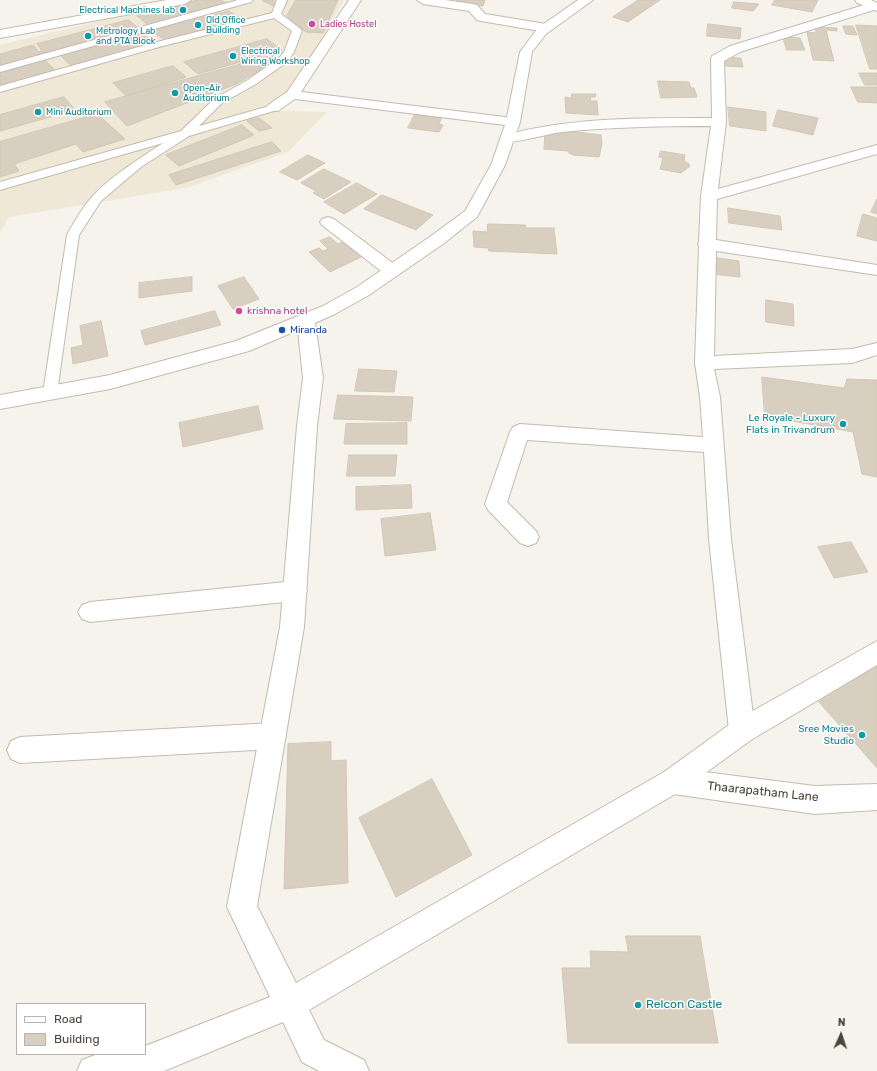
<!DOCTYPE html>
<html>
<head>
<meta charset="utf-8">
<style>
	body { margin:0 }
	#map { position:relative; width:877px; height:1071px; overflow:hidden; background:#f6f3ec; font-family:Rubik,sans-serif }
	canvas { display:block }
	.legend { position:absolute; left:16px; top:1003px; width:130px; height:52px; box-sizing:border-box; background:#fff; border:1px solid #b7b4b0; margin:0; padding:5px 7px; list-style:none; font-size:12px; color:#4b4439 }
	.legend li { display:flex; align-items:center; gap:8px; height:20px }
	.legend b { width:20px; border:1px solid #b7b4b0 }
	.north { position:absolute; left:821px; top:1015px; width:40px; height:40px; -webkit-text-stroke:3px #fff; paint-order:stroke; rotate:3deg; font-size:11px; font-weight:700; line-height:16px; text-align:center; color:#4b4439 }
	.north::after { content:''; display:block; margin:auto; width:14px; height:18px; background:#4b4439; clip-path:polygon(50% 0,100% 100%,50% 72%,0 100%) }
</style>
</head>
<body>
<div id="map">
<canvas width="877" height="1071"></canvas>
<ul class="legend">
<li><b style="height:5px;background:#fff"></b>Road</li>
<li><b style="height:11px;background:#d8cfc1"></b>Building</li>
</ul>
<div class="north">N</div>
</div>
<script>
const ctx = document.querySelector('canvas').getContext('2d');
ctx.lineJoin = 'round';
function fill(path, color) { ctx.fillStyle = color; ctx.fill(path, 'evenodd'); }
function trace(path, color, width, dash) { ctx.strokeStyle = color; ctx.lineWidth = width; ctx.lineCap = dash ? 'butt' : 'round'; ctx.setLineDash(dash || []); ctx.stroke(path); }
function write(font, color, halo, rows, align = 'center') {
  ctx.font = font + ' Rubik,sans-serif'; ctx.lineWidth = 3; ctx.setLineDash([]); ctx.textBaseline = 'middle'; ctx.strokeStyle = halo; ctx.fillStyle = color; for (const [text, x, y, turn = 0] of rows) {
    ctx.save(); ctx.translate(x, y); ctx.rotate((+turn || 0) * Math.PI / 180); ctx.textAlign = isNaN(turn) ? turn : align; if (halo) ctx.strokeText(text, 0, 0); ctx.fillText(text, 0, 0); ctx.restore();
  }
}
fill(new Path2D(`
	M188,0H344L316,51L277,111L327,112L288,152L186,188L9,217L0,233V45Z`), '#efe8d6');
const building = new Path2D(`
	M198,0H221L228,4L148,25L137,16Z
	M272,0L280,4L274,6L263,1Z
	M296,0H338L323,33L306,32L287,16Z
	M457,0H485L483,6L456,3Z
	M638,0H660L628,22L613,17Z
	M775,0H818L812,12L772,5Z
	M734,2L759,4L753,11L732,8Z
	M229,11L242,19L166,41L152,31Z
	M129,20L138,28L0,66V54L33,45L39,52L42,51L37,44Z
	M708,24L741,28L740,39L707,36Z
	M856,25L877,26V69H870Z
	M843,26H853L857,35L846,34Z
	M815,27L837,28V31L826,30L834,61L813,60L807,32L816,33Z
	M143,34L154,44L72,67L61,56Z
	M783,37L800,38L805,50H787Z
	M267,39L282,50L198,74L184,62Z
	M277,54L259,71L236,84L127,126L105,102Z
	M724,57L741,58L743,67L726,66Z
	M45,60L56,71L0,87V73Z
	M173,66L186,77L126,96L113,83Z
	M859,73H877V85H865Z
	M658,81L689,82L691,88H694L697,97L661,98Z
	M851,87H877V103L858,102Z
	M572,94H596L595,97H590L591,101H597L598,115L566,113L565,97L571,98Z
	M64,97L75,110L0,131V115Z
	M728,107L766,112V131L730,126Z
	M778,110L818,118L813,135L773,126Z
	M97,114L125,139L83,152L76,144L14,164L19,171L0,177V142Z
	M415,114L442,117L439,124L443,125L439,132L408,128Z
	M259,118L272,128L259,131L247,121Z
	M242,125L254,135L179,166L166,155Z
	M559,130L601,135L602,144L599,157L573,155L569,153L568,151L544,149L545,131Z
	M272,142L281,151L176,185L169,175Z
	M661,151L685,155L684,161L689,164L690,166L681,173L660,169L663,158L659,157Z
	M308,155L325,163L297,180L280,172Z
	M324,169L351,182L324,199L313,193L316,191L301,183Z
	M357,183L377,194L344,214L324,202Z
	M382,195L433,215L416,230L364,209Z
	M877,199V214L871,212Z
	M728,208L780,216L782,230L729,223Z
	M863,214L877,218V241L857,236Z
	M488,224L526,225L525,228H554L557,254L489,251L488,248L474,247L473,231L487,232Z
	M330,237L338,244L342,242L361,257L330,272L309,252L319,248L323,251L328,249L320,241Z
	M712,257L739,261L740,277L711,274Z
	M192,277V291L139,298V283Z
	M244,277L259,299L233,309L218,286Z
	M766,300L793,304L794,326L766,322Z
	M215,311L221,325L145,345L141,331Z
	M101,321L108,356L73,364L71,348L83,345L80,326Z
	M359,369L397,371L394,392L355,391Z
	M762,377L844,388L847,379L877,380V477L862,474L853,432L765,416Z
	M338,395L413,397L411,421L334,419Z
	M258,406L263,429L183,447L179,423Z
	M407,423V444H344L346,424Z
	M349,455H397L395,476H347Z
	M411,485L412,508L356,510V487Z
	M430,513L436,550L385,556L381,519Z
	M851,542L868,572L834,578L818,547Z
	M877,666V768L819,702Z
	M331,742V761L346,760L348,883L284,889L288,744Z
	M432,779L472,855L396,897L359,818Z
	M626,936H700L718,1043H568L562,968H591L590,951L628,952Z`);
fill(building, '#d8cfc1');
trace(building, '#d3c7b4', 1);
const service = new Path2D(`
	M238,0H253L251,2L0,72V66Z
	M277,0H287L281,14L302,30L294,52L287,62L256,84L222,103L199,126L273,105L278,108L277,110L189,136L141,167L101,201L79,235L57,393L55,397L50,398L45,397L43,393L67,235C74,222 82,208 92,197C108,178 142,157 163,143L0,190V182L181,131L214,99L248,80L279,58L284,52L292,31L274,18L159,47L0,92V86L153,43L272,13Z`);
const minor = new Path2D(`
	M167,0H191L185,4L0,38V30Z
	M349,0H361L301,92L513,118L518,119L520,122L518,125L513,126L295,99L278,111H268L266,108L268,105L287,92Z
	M417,0H445L473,4L477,5L485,14L546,24L552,28L546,32L481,21L477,20L469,11L423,4Z
	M874,2L877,3V9L740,52L724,61L726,122L718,189L877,145V154L717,199L716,240L877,265V275L716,251L714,356L852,349L877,343V355L852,363L714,369L720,397L731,539L755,731L751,740L742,743L733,740L729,731L709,539L704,452L527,440L507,502L536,531L539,537L536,543L528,546L520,543L488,510L485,504L510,432L513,427L520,424L703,437L700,397L695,363L699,246L698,244L699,242L701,196L711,126C662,126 611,127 562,132C548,134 511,144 502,142L500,139L502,136C569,117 642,118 712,118L711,59L712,56L730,46Z
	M328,217L334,219L398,267L400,271L398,275L392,276L386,275L322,225L320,222L322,219Z
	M295,581L303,584L307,591L303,598L295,601L90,622L82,619L78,612L82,605L90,602Z
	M273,723L282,727L286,736L282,745L273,749L20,763L11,759L7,750L11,741L20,737Z
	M673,768L815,786L877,784V810L815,814L673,794L664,790L660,781L664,772Z`);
const tertiary = new Path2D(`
	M578,0H593L546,34L532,52L520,122L505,165L477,217L443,244L369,295L335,314L315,323L323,378L317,426L304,627L257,906L296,983L664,772L733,722L877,641V665L751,740L682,790L309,1010L324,1040L364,1060L369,1071H319L302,1062L283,1022L164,1071H77L82,1060L98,1054H145V1046L270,997L227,907L280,627L297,426L303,378L298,330L249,351L110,389L0,409V395L110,375L236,341L323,306L357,287L431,236L465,211L491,165L506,122L520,52L538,28Z
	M855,0H871L877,3V11L857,3Z`);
trace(service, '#c2bbae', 2);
trace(minor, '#c2bbae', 2);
trace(tertiary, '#c2bbae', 2);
fill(service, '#fff');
fill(minor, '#fff');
fill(tertiary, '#fff');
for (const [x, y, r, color] of [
	[183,10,4,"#0f9aa8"],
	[312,24,4,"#d1479c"],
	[198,25,4,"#0f9aa8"],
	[88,36,4,"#0f9aa8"],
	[233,56,4,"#0f9aa8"],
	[175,93,4,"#0f9aa8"],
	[38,112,4,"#0f9aa8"],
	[239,311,4,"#d1479c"],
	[282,330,4,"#1a4fb4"],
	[843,424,4,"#0f9aa8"],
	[862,735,4,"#0f9aa8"],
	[638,1005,4,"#0f9aa8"]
]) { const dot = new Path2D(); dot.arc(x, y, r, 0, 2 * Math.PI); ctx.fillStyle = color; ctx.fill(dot); trace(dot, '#fff', 1.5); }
write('9px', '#0d838f', '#fff', [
	["Electrical Machines lab",175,10,"right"],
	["Old Office",206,20],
	["Building",206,30],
	["Metrology Lab",96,31],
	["and PTA Block",96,41],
	["Electrical",241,51],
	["Wiring Workshop",241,61],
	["Open-Air",183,88],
	["Auditorium",183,98],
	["Mini Auditorium",46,112]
], 'left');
write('9px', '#b23c85', '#fff', [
	["Ladies Hostel",320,24]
], 'left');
write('10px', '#b23c85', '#fff', [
	["krishna hotel",247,311]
], 'left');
write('10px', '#164399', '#fff', [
	["Miranda",290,330]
], 'left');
write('10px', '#0d838f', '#fff', [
	["Le Royale - Luxury",835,418],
	["Flats in Trivandrum",835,430],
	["Sree Movies",854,729],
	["Studio",854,741]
], 'right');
write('12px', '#4b4439', '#fff', [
	["Thaarapatham Lane",763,792,6]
]);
write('12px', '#0d838f', '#fff', [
	["Relcon Castle",646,1005]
], 'left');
</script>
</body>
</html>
